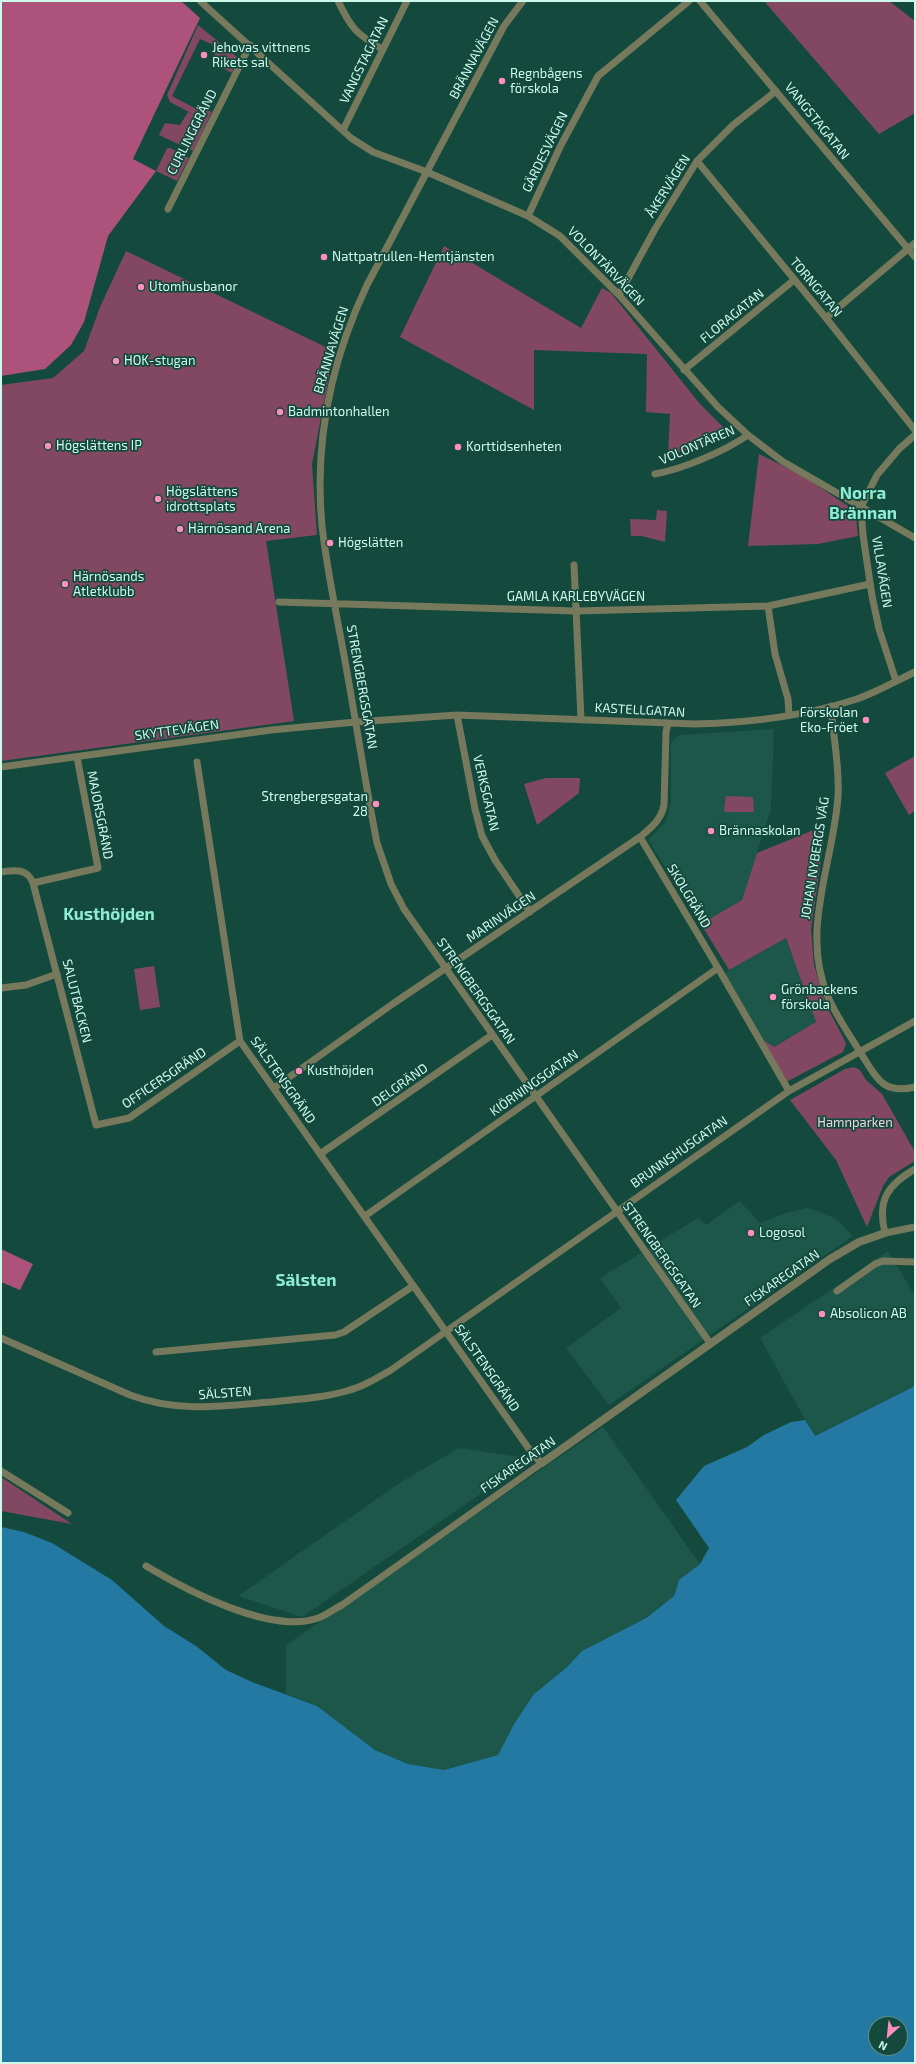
<!DOCTYPE html>
<html>
<head>
<meta charset="utf-8">
<style>
	body { margin:0 }
	#map { position:relative; width:916px; height:2064px; overflow:hidden; background:#14493d; font-family:"Exo 2",sans-serif }
	canvas { display:block }
	.frame { position:absolute; inset:0; border:2px solid #cdfaeb; pointer-events:none }
	.north { position:absolute; left:868px; top:2016px; width:40px; height:40px; box-sizing:border-box; background:#14493d; border:1px solid #5e9083; border-radius:50%; rotate:207deg; font-size:11px; font-weight:700; line-height:16px; text-align:center; color:#cdfaeb }
	.north::after { content:''; display:block; margin:auto; width:14px; height:18px; background:#fd8ebe; clip-path:polygon(50% 0,100% 100%,50% 72%,0 100%) }
</style>
</head>
<body>
<div id="map">
<canvas width="916" height="2064"></canvas>
<div class="frame"></div>
<div class="north">N</div>
</div>
<script>
const ctx = document.querySelector('canvas').getContext('2d');
ctx.lineJoin = 'round';
function fill(path, color) { ctx.fillStyle = color; ctx.fill(path, 'evenodd'); }
function trace(path, color, width, dash) { ctx.strokeStyle = color; ctx.lineWidth = width; ctx.lineCap = dash ? 'butt' : 'round'; ctx.setLineDash(dash || []); ctx.stroke(path); }
function write(font, color, halo, rows, align = 'center') {
  ctx.font = font + ' "Exo 2",sans-serif'; ctx.lineWidth = 3.5; ctx.setLineDash([]); ctx.textBaseline = 'middle'; ctx.strokeStyle = halo; ctx.fillStyle = color; for (const [text, x, y, turn = 0] of rows) {
    ctx.save(); ctx.translate(x, y); ctx.rotate((+turn || 0) * Math.PI / 180); ctx.textAlign = isNaN(turn) ? turn : align; if (halo) ctx.strokeText(text, 0, 0); ctx.fillText(text, 0, 0); ctx.restore();
  }
}
fill(new Path2D(`
	M774,729L771,809L742,900L701,924L648,840L666,821L671,802V743L679,735Z
	M786,938L816,1022L773,1047L763,1040L724,973Z
	M740,1201L760,1223L786,1213L808,1208L835,1218L853,1236L609,1405L566,1348L621,1308L600,1278L698,1218L706,1225Z
	M888,1251L915,1296V1386L814,1436L760,1338Z
	M603,1427L700,1564L679,1580L674,1596L645,1618L582,1651L567,1667L538,1690L514,1724L498,1755L444,1770L408,1764L375,1750L317,1706L286,1694V1645Z
	M459,1448L521,1457V1466L302,1617L238,1596L401,1482Z`), '#1c5749');
fill(new Path2D(`
	M764,1H889L915,21V113L879,134Z
	M198,25L237,57L232,73L211,62L218,47L200,39L172,96L204,113L206,109L212,112L193,151L159,135L165,123L180,125L188,112L202,119L170,102L167,95Z
	M167,148H170L189,158L177,181L156,171Z
	M444,246L581,328L602,288L611,293L700,404L732,436L668,456L670,414L646,412L647,354L534,350V410L400,337Z
	M126,251L334,351L312,464L317,535L266,541L294,721L1,761V385L53,378L84,351L100,307Z
	M759,454L803,476L848,506L855,507L858,536L818,544L748,546Z
	M657,510L667,511L665,542L642,536H631L630,519L656,520Z
	M915,756V811L909,815L885,773Z
	M546,778H580L579,793L537,825L524,784Z
	M726,796L753,797L754,810L753,812H726L724,810Z
	M826,825L811,929L814,965L826,1005L846,1043L843,1052L788,1081L785,1080L763,1040L774,1047L816,1022L786,938L729,970L701,924L742,900L757,853Z
	M154,966L160,1007L140,1010L134,969Z
	M854,1067L860,1070L866,1080L882,1094L915,1152V1161L889,1177L883,1186L867,1227L836,1160L790,1100L845,1069Z
	M1,1477L72,1524L1,1511Z`), '#834861');
fill(new Path2D(`
	M1,1H181L200,18L133,159L156,171L108,236L84,322L71,345L45,369L1,376Z
	M1,1249L33,1264L20,1290L1,1282Z`), '#ad537b');
fill(new Path2D(`
	M915,1386V2063H1V1527L24,1532L52,1543L112,1580L164,1626L196,1646L226,1670L252,1682L317,1706L375,1750L408,1764L444,1770L498,1755L514,1724L534,1694L567,1667L582,1651L646,1618L674,1596L679,1580L700,1564L709,1548L676,1500L704,1466L747,1447L764,1435L791,1422L805,1420L815,1436ZM876,2024H900V2048H876Z`), '#2379a1');
trace(new Path2D(`
	M200,1L351,138L373,152L427,172L528,216L560,236L619,295L718,407L748,435L782,461L915,538
	M338,1C351,28 356,34 382,49
	M523,1L504,26L367,285C331,361 314,442 322,526C327,571 337,616 345,661C356,721 365,782 377,843L391,884L404,909L710,1343
	M700,1L915,257
	M343,130L407,1
	M697,161L826,318L915,430
	M168,209L250,45
	M528,216L561,145L598,76L689,1
	M619,295L655,229L697,161L733,125L776,91
	M826,318L915,243
	M684,370L794,280
	M655,474C683,469 725,451 748,435
	M574,565L581,719
	M279,602L576,611L768,606L870,584
	M768,606L775,654L788,699L789,715
	M896,681L879,629L872,596L863,535L861,507L877,475L899,449L915,435
	M831,706C833,737 840,767 838,797C833,864 800,931 828,997C837,1017 849,1034 860,1052C876,1076 881,1095 915,1087
	M457,715L475,809L482,836L495,860L530,912
	M1,767L271,730L356,722L457,715L695,724C749,723 805,716 857,699C877,692 896,681 915,672
	M1,872C15,870 27,868 33,883L98,868L77,757
	M33,883L96,1125L129,1118L240,1041
	M718,968L789,1091
	M1,988L26,985L57,974
	M274,1088L394,1003L640,837C652,827 661,820 664,805L666,732L668,723
	M320,1154L492,1035
	M915,1169C887,1185 877,1201 885,1233L915,1227
	M365,1216L718,968L640,837
	M837,1291L875,1264L883,1261L915,1262
	M1,1338L130,1395C178,1413 222,1406 271,1402C298,1399 324,1398 350,1390C365,1386 377,1378 391,1370L789,1091L915,1021
	M156,1352L335,1335L344,1332L413,1286
	M1,1471L68,1513
	M146,1566C186,1590 271,1635 318,1618C326,1615 334,1609 342,1605L542,1463L534,1456L240,1041L197,762`), '#76795b', 7);
trace(new Path2D(`
	M542,1463L830,1259L859,1242L885,1233`), '#76795b', 8);
for (const [x, y, r, color] of [
	[204,55,4,"#fd8ebe"],
	[502,81,4,"#fd8ebe"],
	[324,257,4,"#fd8ebe"],
	[141,287,4,"#fd8ebe"],
	[116,361,4,"#fd8ebe"],
	[280,412,4,"#fd8ebe"],
	[48,446,4,"#fd8ebe"],
	[458,447,4,"#fd8ebe"],
	[158,499,4,"#fd8ebe"],
	[180,529,4,"#fd8ebe"],
	[330,543,4,"#fd8ebe"],
	[65,584,4,"#fd8ebe"],
	[866,720,4,"#fd8ebe"],
	[376,804,4,"#fd8ebe"],
	[711,831,4,"#fd8ebe"],
	[773,997,4,"#fd8ebe"],
	[299,1071,4,"#fd8ebe"],
	[751,1233,4,"#fd8ebe"],
	[822,1314,4,"#fd8ebe"]
]) { const dot = new Path2D(); dot.arc(x, y, r, 0, 2 * Math.PI); ctx.fillStyle = color; ctx.fill(dot); trace(dot, '#14493d', 1.5); }
write('13px', '#cdfaeb', '#14493d', [
	["Jehovas vittnens",212,48],
	["Rikets sal",212,63],
	["Regnbågens",510,74],
	["förskola",510,89],
	["Nattpatrullen-Hemtjänsten",332,257],
	["Utomhusbanor",149,287],
	["HOK-stugan",124,361],
	["Badmintonhallen",288,412],
	["Högslättens IP",56,446],
	["Korttidsenheten",466,447],
	["Högslättens",166,492],
	["idrottsplats",166,507],
	["Härnösand Arena",188,529],
	["Högslätten",338,543],
	["Härnösands",73,577],
	["Atletklubb",73,592],
	["Förskolan",858,713,"right"],
	["Eko-Fröet",858,728,"right"],
	["Strengbergsgatan",368,797,"right"],
	["28",368,812,"right"],
	["Brännaskolan",719,831],
	["Grönbackens",781,990],
	["förskola",781,1005],
	["Kusthöjden",307,1071],
	["Logosol",759,1233],
	["Absolicon AB",830,1314]
], 'left');
write('13px', '#cdfaeb', '#14493d', [
	["BRÄNNAVÄGEN",474,58,-62],
	["VANGSTAGATAN",364,60,-64],
	["VANGSTAGATAN",817,121,51],
	["CURLINGGRÄND",192,132,-63],
	["GÄRDESVÄGEN",545,152,-64],
	["ÅKERVÄGEN",668,186,-58],
	["VOLONTÄRVÄGEN",606,266,46],
	["TORNGATAN",816,287,50],
	["FLORAGATAN",732,316,-39],
	["BRÄNNAVÄGEN",331,350,-73],
	["VOLONTÄREN",697,445,-23],
	["VILLAVÄGEN",882,572,81],
	["GAMLA KARLEBYVÄGEN",576,597],
	["STRENGBERGSGATAN",362,687,80],
	["KASTELLGATAN",640,710,3],
	["SKYTTEVÄGEN",177,730,-8],
	["VERKSGATAN",486,793,77],
	["MAJORSGRÄND",100,815,79],
	["JOHAN NYBERGS VÄG",815,858,-81],
	["SKOLGRÄND",689,896,59],
	["MARINVÄGEN",501,917,-34],
	["STRENGBERGSGATAN",476,991,55],
	["SALUTBACKEN",77,1001,76],
	["OFFICERSGRÄND",164,1078,-34],
	["SÄLSTENSGRÄND",283,1080,55],
	["KIÖRNINGSGATAN",534,1083,-35],
	["DELGRÄND",400,1085,-35],
	["BRUNNSHUSGATAN",679,1152,-35],
	["STRENGBERGSGATAN",662,1255,55],
	["FISKAREGATAN",782,1278,-35],
	["SÄLSTENSGRÄND",487,1368,55],
	["SÄLSTEN",225,1393,-4],
	["FISKAREGATAN",518,1465,-35]
]);
write('13px', '#efd5df', '#14493d', [
	["Hamnparken",855,1123]
]);
write('bold 17px', '#8decd1', '#14493d', [
	["Norra",863,493],
	["Brännan",863,513],
	["Kusthöjden",109,914],
	["Sälsten",306,1280]
]);
</script>
</body>
</html>
